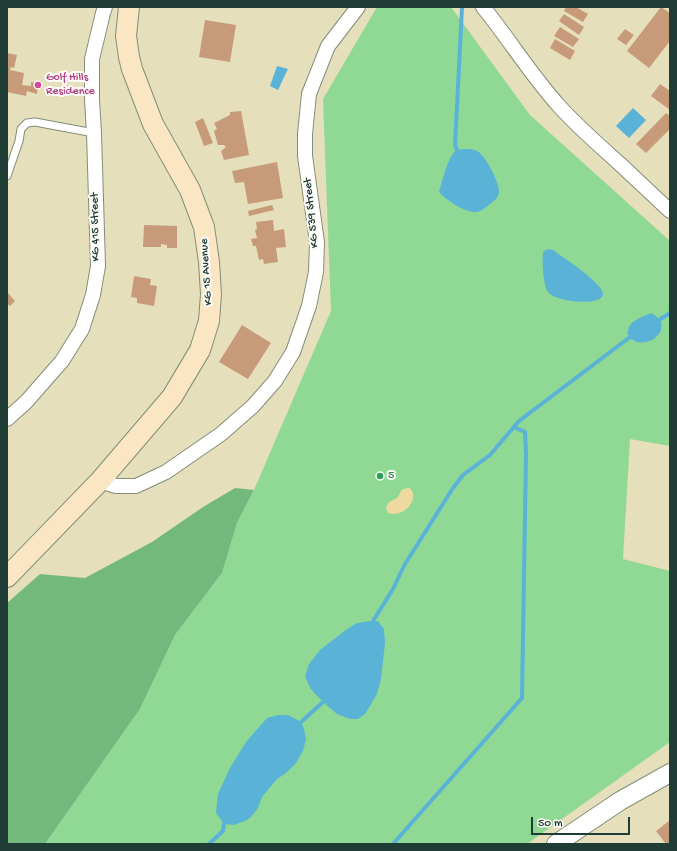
<!DOCTYPE html>
<html>
<head>
<meta charset="utf-8">
<style>
	body { margin:0 }
	#map { position:relative; width:677px; height:851px; overflow:hidden; background:#e6dfbb; font-family:"Gochi Hand",sans-serif }
	canvas { display:block }
	.frame { position:absolute; inset:0; border:8px solid #1f3d34; pointer-events:none }
	.scale { position:absolute; left:531px; top:817px; width:99px; height:18px; box-sizing:border-box; border:2px solid #1f3d34; border-top:0; padding-left:5px; font-size:12px; line-height:14px; white-space:nowrap; color:#1f3d34; -webkit-text-stroke:3px #fdfcf7; paint-order:stroke }
</style>
</head>
<body>
<div id="map">
<canvas width="677" height="851"></canvas>
<div class="frame"></div>
<div class="scale">50 m</div>
</div>
<script>
const ctx = document.querySelector('canvas').getContext('2d');
ctx.lineJoin = 'round';
function fill(path, color) { ctx.fillStyle = color; ctx.fill(path, 'evenodd'); }
function trace(path, color, width, dash) { ctx.strokeStyle = color; ctx.lineWidth = width; ctx.lineCap = dash ? 'butt' : 'round'; ctx.setLineDash(dash || []); ctx.stroke(path); }
function write(font, color, halo, rows, align = 'center') {
  ctx.font = font + ' "Gochi Hand",sans-serif'; ctx.lineWidth = 4; ctx.setLineDash([]); ctx.textBaseline = 'middle'; ctx.strokeStyle = halo; ctx.fillStyle = color; for (const [text, x, y, turn = 0] of rows) {
    ctx.save(); ctx.translate(x, y); ctx.rotate((+turn || 0) * Math.PI / 180); ctx.textAlign = isNaN(turn) ? turn : align; if (halo) ctx.strokeText(text, 0, 0); ctx.fillText(text, 0, 0); ctx.restore();
  }
}
fill(new Path2D(`
	M377,7H451L530,115L670,241V446L630,439L623,559L670,571V742L527,844H45L140,709L175,635L222,573L237,523L254,490L331,311L323,99Z`), '#8fd995');
fill(new Path2D(`
	M235,488L254,490L237,523L222,573L175,635L140,709L45,844H7V603L40,574L85,578L152,542L203,507Z`), '#73b97e');
fill(new Path2D(`
	M409,488C421,495 406,519 388,513L386,508L388,503C390,501 394,500 397,498C402,493 398,489 409,488Z`), '#eeda9e');
fill(new Path2D(`
	M277,66L288,69L278,90L270,86Z
	M633,108L646,120L629,138L616,126Z
	M466,149C469,149 472,149 475,150C484,152 500,183 499,192C499,197 494,201 490,204C486,207 482,211 477,212C465,213 446,200 439,192C442,183 448,155 456,151C459,149 463,149 466,149Z
	M547,249L553,250C562,257 603,283 603,294C603,307 554,302 548,292C543,285 542,260 543,252Z
	M651,313C677,326 649,352 631,339C631,338 628,334 627,334C628,332 628,329 629,327C632,320 644,316 651,313Z
	M370,621H378L384,629L385,643L381,679L377,694L370,706L365,714L358,719H350L337,714L323,702L310,688L305,676L309,664L320,650L347,629L357,623Z
	M278,715H288L301,722L304,729L306,739L303,751L296,763L286,773L277,779L262,797L258,808L251,817L247,820L234,825L224,824L216,813L218,794L230,768L246,742L267,718Z`), '#5ab3d7');
trace(new Path2D(`
	M457,150L455,145L462,8
	M659,320L670,313
	M373,621L393,589L405,564L453,488L463,475L490,455L519,421L630,337
	M301,722L323,702
	M209,844L223,831L224,824
	M393,844L522,698L526,454L525,432L514,427`), '#5ab3d7', 4);
fill(new Path2D(`
	M566,7H576L588,14L583,22L564,11Z
	M661,7L670,13V41L649,68L627,51Z
	M564,14L584,27L579,35L559,21Z
	M205,20L236,25L230,62L199,57Z
	M560,27L579,39L573,47L554,36Z
	M625,29L634,35L626,45L617,39Z
	M555,39L575,51L570,60L550,48Z
	M7,53L17,55L14,68L11,67L10,70L24,73L22,85L31,86V82L36,83L35,86H38L37,94L27,91L26,96L7,92Z
	M660,84L670,91V110L651,96Z
	M241,111L249,155L224,160L221,151L226,147L224,145H218L214,131L217,129L214,123L230,115V112Z
	M666,113L670,116V129L646,153L636,144Z
	M203,118L213,143L204,146L195,122Z
	M277,162L283,198L248,204L244,182L235,183L232,171Z
	M272,205L274,210L249,216L248,211Z
	M273,220L274,231L284,229L286,247L276,248L278,262L264,264L263,259L259,260L256,246H253L251,239L257,238L255,230L257,229L256,222Z
	M144,225L177,226V248H167V245L161,244V247H143Z
	M134,276L151,279L150,285L157,286L154,306L137,303V298L131,297Z
	M7,292L15,301L10,306L7,303Z
	M242,325L271,343L248,379L219,362Z
	M669,821L670,823V844H666L656,831Z`), '#c79b7a');
const service = new Path2D(`
	M7,176L19,141L21,129L27,123L35,122L94,133`);
const minor = new Path2D(`
	M483,7C509,39 531,75 559,106C578,127 600,146 621,165C637,180 654,196 670,211
	M7,419L26,402L62,361L82,329L93,295L98,266L94,133L92,100V59L103,13L105,7
	M100,481L116,486H136L166,472L221,434L253,406L275,381L293,352L309,306L316,272L317,242L305,156V134L309,94L328,46L358,7`);
const tertiary = new Path2D(`
	M556,844L620,801L670,773`);
const secondary = new Path2D(`
	M7,577L100,481L172,397L200,350L209,321L211,294L209,262L204,227L190,190L153,124L132,69L129,57L126,36L129,7`);
trace(service, '#828e78', 9);
trace(minor, '#828e78', 16);
trace(tertiary, '#828e78', 20);
trace(secondary, '#828e78', 22);
trace(service, '#fff', 7);
trace(minor, '#fff', 14);
trace(tertiary, '#fff', 18);
trace(secondary, '#fbe6c3', 20);
for (const [x, y, r, color] of [
	[38,85,4,"#d1479c"],
	[380,476,4,"#2e9e5b"]
]) { const dot = new Path2D(); dot.arc(x, y, r, 0, 2 * Math.PI); ctx.fillStyle = color; ctx.fill(dot); trace(dot, '#fdfcf7', 1.5); }
write('12px', '#b23c85', '#fdfcf7', [
	["Golf Hills",46,78],
	["Residence",46,92]
], 'left');
write('12px', '#1f3d34', '#fdfcf7', [
	["KG 539 Street",312,213,-96],
	["KG 415 Street",96,227,-91],
	["KG 15 Avenue",207,272,-94]
]);
write('12px', '#27864d', '#fdfcf7', [
	["5",388,476]
], 'left');
</script>
</body>
</html>
